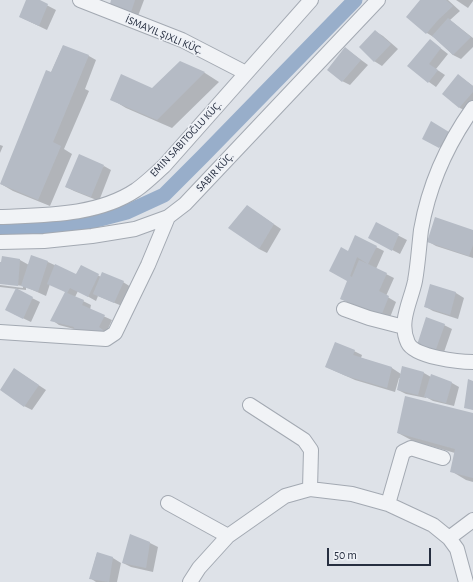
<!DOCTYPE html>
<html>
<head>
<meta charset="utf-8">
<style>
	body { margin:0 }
	#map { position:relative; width:473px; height:582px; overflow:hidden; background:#dee2e8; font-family:"Alegreya Sans",sans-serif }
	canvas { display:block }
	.scale { position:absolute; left:327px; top:548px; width:104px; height:18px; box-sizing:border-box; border:2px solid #272f40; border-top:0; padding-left:5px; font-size:12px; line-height:14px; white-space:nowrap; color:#272f40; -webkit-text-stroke:3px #eef1f6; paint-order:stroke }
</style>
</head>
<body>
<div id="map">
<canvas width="473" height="582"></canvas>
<div class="scale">50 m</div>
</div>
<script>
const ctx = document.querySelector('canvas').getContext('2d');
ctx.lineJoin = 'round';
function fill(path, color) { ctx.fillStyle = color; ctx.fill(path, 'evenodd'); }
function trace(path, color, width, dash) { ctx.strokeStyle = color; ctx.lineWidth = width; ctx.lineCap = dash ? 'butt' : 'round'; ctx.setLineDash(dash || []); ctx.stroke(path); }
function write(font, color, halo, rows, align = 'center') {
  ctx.font = font + ' "Alegreya Sans",sans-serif'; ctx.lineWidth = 3; ctx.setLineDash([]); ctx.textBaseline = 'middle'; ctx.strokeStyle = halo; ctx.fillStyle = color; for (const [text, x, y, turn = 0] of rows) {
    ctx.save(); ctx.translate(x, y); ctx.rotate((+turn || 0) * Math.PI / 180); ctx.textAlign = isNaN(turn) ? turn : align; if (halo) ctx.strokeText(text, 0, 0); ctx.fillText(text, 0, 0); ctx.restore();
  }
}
fill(new Path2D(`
	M27,0H37L56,10L47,30L20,17Z
	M113,0H144L138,16L111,3Z
	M421,0H448L460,11L450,20L473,38V47L461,59L453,55L435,38L427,33L407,17Z
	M456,0H473V1L468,8Z
	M375,31L383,36L398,49L382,66L374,61Z
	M430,40L448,54L436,69L445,75L436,87L429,82L409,65Z
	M63,46L89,56L96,60L85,89L89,91L64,149L72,154L50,206L13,191L1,184Z
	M345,48L368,65L350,85L342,81Z
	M180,62L205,73L219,82L172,128L126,108L111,99L152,89Z
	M458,75L473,86V106L468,112L460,108L444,93Z
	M439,127L456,138L447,151L431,143Z
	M0,145L3,146L0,153Z
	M104,166L111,170L99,201L74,191L66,187Z
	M247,206L281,229L267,253L259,249Z
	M376,224L407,240L400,254L377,242Z
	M473,231V258L436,246L429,242Z
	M376,247L384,251L376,269L394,278L386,296L396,302L389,320L341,299L349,281L348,253Z
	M32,256L48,262L76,275L81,266L101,277L123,282L131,287L122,306L98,296L96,301L78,291L75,297L91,305L90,310L112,320L106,333L74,329L59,325L52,320L66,292L50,284L46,296L26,287V290L0,287V285L23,288V286L0,283V263H2L3,257L20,260L29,265Z
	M431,285L456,293L464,298L458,319L433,311L426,307Z
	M16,290L40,302L31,322L14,314Z
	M444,325L452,329L443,355L418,344Z
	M354,351L362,355L361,358L392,368L401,374L424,373L431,377L452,383L459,387L454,406L433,401L426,397V398L406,394L398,390L400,378H399L395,392L355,380L326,367Z
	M22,374L46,390L32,410L24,406Z
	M473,414V482L466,480L451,471L455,453L413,441L398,433Z
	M130,536L150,543L158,547L153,572L131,567L123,563Z
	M97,553L113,558L121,563L117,582H96L90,578Z`), '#0003');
trace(new Path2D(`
	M0,230L29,229L81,224L127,212L164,195L203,156L355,0`), '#98aeca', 15);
fill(new Path2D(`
	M26,0H40L48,4L39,26L19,17Z
	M111,0H135L131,12L110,4Z
	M420,0H446L453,6L438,20L426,34L406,17Z
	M448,18L471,37L453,55L432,36Z
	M375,30L391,44L374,62L359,47Z
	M430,39L441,48L429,64L438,70L428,83L407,66Z
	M63,45L89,55L53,142L61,146L38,200L0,184L46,70L51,72Z
	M345,47L361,60L342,82L327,70Z
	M180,61L205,72L157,120L110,100L121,74L152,88Z
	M458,74L473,86V92L459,108L442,94Z
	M431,121L449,132L439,148L422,139Z
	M79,154L104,165L91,197L65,187Z
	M247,205L274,224L259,249L228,228Z
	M435,217L473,230V245L469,256L427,242Z
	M376,222L399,234L392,251L368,238Z
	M355,235L377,246L368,264L357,257L350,276L352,277L359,260L368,264L387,273L379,291L389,296L381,316L340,299L347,281L329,271L341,247L348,251Z
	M31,255L48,261L38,292L21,286Z
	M2,256L20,259L18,286L0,284V262H1Z
	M55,264L76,274L81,265L99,274L88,297L70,288L67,293L84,300L82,305L105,315L99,327L103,330L101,336L73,334L74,327L50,321L65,292L47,284Z
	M102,272L124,281L114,303L93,294Z
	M430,284L456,292L450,315L424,307Z
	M16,288L33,297L23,319L5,310Z
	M426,317L445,324L435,352L417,345Z
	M335,342L355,350L353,355L392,367L387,388L346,376L325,367Z
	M402,366L424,372L418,395L397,390Z
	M14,368L39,385L24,407L0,390Z
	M431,374L452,382L446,403L424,397Z
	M468,379L473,381V410L464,408Z
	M405,396L473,413V478L450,472L455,449L397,433Z
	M130,534L150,542L146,568L122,563Z
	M97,552L113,557L109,582L89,579Z`), '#b5bbc5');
const minor = new Path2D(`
	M80,0L182,40L246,73
	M473,108C446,146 429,184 421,230C419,247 418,264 415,281C411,301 398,322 408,343C415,357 459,362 473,362
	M0,217C45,215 97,216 136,190C146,183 155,174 164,166L311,0
	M0,242L44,241L92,236L135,229L168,217L185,204L378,0
	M344,309L369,318L404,327
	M0,332L106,339L115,333L148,265L168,217
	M250,405L304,440L311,450L310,489
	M168,503L228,536
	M388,504L403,452L411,448L443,458
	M449,538L473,520
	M190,582L199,568L228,536L285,496L310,489L352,494L388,504L433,525L449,538L457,549L466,582`);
trace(minor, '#a3a9b2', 16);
trace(minor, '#f1f3f6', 14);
write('11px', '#272f40', '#eef1f6', [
	["İSMAYIL ŞIXLI KÜÇ.",164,35,23],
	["EMIN SABITOĞLU KÜÇ.",186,139,-47],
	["SABIR KÜÇ.",215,172,-47]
]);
</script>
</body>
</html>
